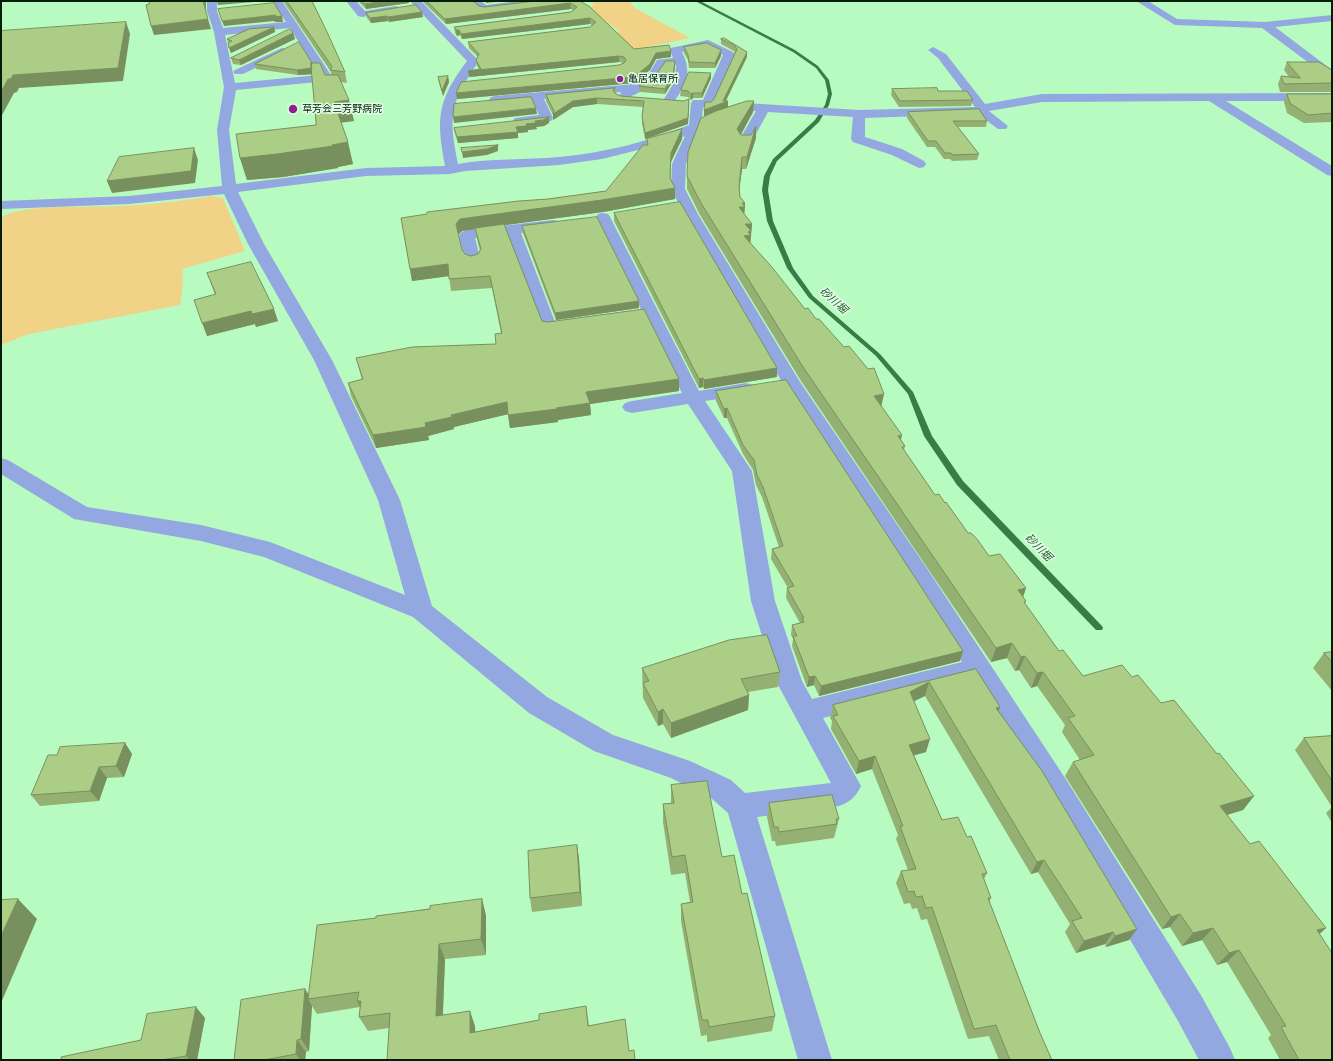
<!DOCTYPE html>
<html>
<head>
<meta charset="utf-8">
<style>
	body { margin:0 }
	#map { position:relative; width:1333px; height:1061px; overflow:hidden; background:#b7fbc1; font-family:Roboto,sans-serif }
	canvas { display:block }
	.frame { position:absolute; inset:0; border:2px solid #041e0a; pointer-events:none }
</style>
</head>
<body>
<div id="map">
<canvas width="1333" height="1061"></canvas>
<div class="frame"></div>
</div>
<script>
const ctx = document.querySelector('canvas').getContext('2d');
ctx.lineJoin = 'round';
function fill(path, color) { ctx.fillStyle = color; ctx.fill(path, 'evenodd'); }
function trace(path, color, width, dash) { ctx.strokeStyle = color; ctx.lineWidth = width; ctx.lineCap = dash ? 'butt' : 'round'; ctx.setLineDash(dash || []); ctx.stroke(path); }
function write(font, color, halo, rows, align = 'center') {
  ctx.font = font + ' Roboto,"Noto Sans JP",sans-serif'; ctx.lineWidth = 3; ctx.setLineDash([]); ctx.textBaseline = 'middle'; ctx.strokeStyle = halo; ctx.fillStyle = color; for (const [text, x, y, turn = 0] of rows) {
    ctx.save(); ctx.translate(x, y); ctx.rotate((+turn || 0) * Math.PI / 180); ctx.textAlign = isNaN(turn) ? turn : align; if (halo) ctx.strokeText(text, 0, 0); ctx.fillText(text, 0, 0); ctx.restore();
  }
}
fill(new Path2D(`
	M587,1H629L635,8L690,38L585,60L614,38L619,31L598,16L590,8L594,4Z
	M212,196L223,198L245,251L182,269C184,278 182,296 180,305L29,334L1,345V218C19,203 92,208 118,206C149,205 182,201 212,196Z`), '#f1d387');
fill(new Path2D(`
	M695,1H700L795,50L818,66L829,80L832,94L829,105L819,122L777,161L770,176L768,190L773,221L793,268L813,296L880,354L913,392L932,436L963,481L1102,626L1103,628L1102,630H1096L957,485L924,436L908,394L876,356L809,298L787,268L767,221L762,190L764,176L773,159L815,120L825,105L828,94L825,80L816,68L793,52Z`), '#387c46');
fill(new Path2D(`
	M207,1H217V11L223,28L286,22L272,1H282L333,78L331,80L327,81L236,90L229,130L236,184L366,168L445,166C436,118 437,101 467,61L410,1H421L479,61C450,103 448,115 458,164C491,158 526,160 559,157C603,153 648,142 689,125L691,103L693,100H703L723,55L707,47L682,52C692,72 687,83 674,102H666L664,99L675,81L676,65H665C660,78 636,100 622,97L620,94L621,92L544,99L553,118L551,121L547,122L519,125L515,124L513,121L515,118L539,115L532,100L495,104L491,103L489,100L491,97L495,96L635,84L648,75L657,60L673,58L670,50L671,48L708,40L733,52L735,54L713,104L711,107H703L702,118L745,103L859,110L975,107L938,58L928,50L933,47L946,54L985,104L1042,94L1332,93V101H1226L1332,166V176L1327,175L1209,101L1042,102L989,111L1008,126L1006,129H998L978,114L865,118V137L902,149L924,161L926,164L924,167L919,168L892,155L853,142L851,139L853,117L768,112L750,145H740L738,142L756,111H746L715,121L700,129L686,164L685,189L699,216L800,382L926,567L1067,781L1202,997L1230,1048L1235,1060H1199L1178,1021L1047,799L973,680L823,718L861,786C856,797 850,802 839,806L757,817L832,1060H798L728,813L711,798L671,778L594,751L529,713L413,617L264,557L201,541L74,519L1,474V458L8,460L87,507L201,525L270,542L405,595L378,500L314,360L248,244L224,194L129,204L1,209V201L129,196L222,186L217,130L224,87L214,32L207,11ZM290,28L319,75L235,83L225,35ZM685,136L672,164L671,189L685,216L782,382L910,579L962,662L812,699L802,681L775,601L752,471L705,401L746,395L753,393L755,389L753,385L746,383L699,391L610,217L608,214L603,213L598,214L596,217L682,393L632,401L625,403L622,407L625,411L632,413L688,404L732,471L751,601L777,683L831,783L745,793L731,780L690,761L613,735L547,697L432,606L400,500L332,360L264,244L238,192L366,176L450,174L465,171L559,165L602,159L674,141Z
	M346,1H356L365,11L396,6L401,9L396,12L362,17L358,16Z
	M469,1H481L486,5L518,1H548L543,4L484,11L480,10Z
	M1136,1H1148L1177,19L1265,22L1332,15V21L1275,27L1332,70V78L1328,77L1262,28L1175,25Z
	M282,48L286,49L288,51L286,53L243,74H235L233,72L235,70Z
	M553,220L558,221L560,224L558,227L521,233L555,322L572,319L578,320L581,324L578,328L549,333L543,332L540,328L506,234L475,238L481,261L479,264L473,266L467,264L465,261L459,235L462,232L467,230Z`), '#93a7e0');
fill(new Path2D(`
	M283,1H312L345,72L347,83L341,82L354,121L341,122L353,164L338,167V168L283,177L247,180L240,158L316,125L312,74L298,75L256,69L255,64L312,63L325,75H331V72Z
	M358,1H409V3L366,9Z
	M422,1H473L479,6L484,7L580,1L634,49L671,57L656,59L650,70L634,83L457,99L456,93L619,65L624,63L619,62L469,77L479,69L477,66L476,60L478,57L469,48L468,42L590,27L592,25L590,24L462,39L460,35L457,36L455,33L454,27L571,12L573,10L571,9L446,24Z
	M366,13L423,17L389,22L388,21L371,23L367,18Z
	M274,27L275,32L231,53L227,39Z
	M293,33L295,39L241,65L233,64L231,58Z
	M721,39L747,52V57L726,101L728,107L754,101L753,112L741,135H751L756,126V138L746,169H742L739,191L740,197L745,207L744,214L752,224L750,243L801,304L881,406L905,446L904,450L935,495L945,503L968,533L989,556L1026,588L1023,597L1026,601L1025,604L1059,651L1083,676L1132,677L1217,754L1254,796L1243,810L1227,815L1250,844L1326,928L1319,934L1332,1060H1280L1268,1038L1271,1035L1227,962L1217,965L1202,940L1182,946L1170,927L1162,929L1065,776L1073,762L1080,760L1062,732L1065,725L1037,686L1031,688L1019,670L1015,671L1007,658L991,662L801,381L700,215L687,189V176L712,113L704,116V110L714,99L735,53L734,51L721,44Z
	M684,47L721,56L715,68H689L688,60L684,53Z
	M675,61V66L673,81L665,94L640,92L639,86L655,76Z
	M1287,62L1332,70V92H1280L1278,84L1281,76L1289,77L1284,70Z
	M711,73V78L702,98H693L691,100L688,97L680,96L681,90Z
	M448,76L449,82L443,96L439,83L438,77Z
	M615,88L616,94L621,96L684,101L689,99L688,124L645,139L642,123V117L643,107L597,104L573,107L553,120V115L546,101V95Z
	M892,89L973,100L971,106L899,107L891,95Z
	M1287,94H1332V122L1304,123L1287,113L1284,102Z
	M908,112L987,121L986,127H958L979,154L977,160L952,161L950,159H944L935,147H927L907,118Z
	M549,123L544,126L536,127L537,129L528,130V132L518,133V138L458,143L455,134L454,128Z
	M682,129V139L670,164V179L675,199L603,212L504,225L542,321L679,379V391L590,404L591,415L558,420V422L510,428L508,414L454,427V429L428,436L429,440L376,448L351,396L348,383L362,380L356,358L496,344L501,333L492,288L451,291L449,276L412,281L401,218L548,199L606,191L647,145V139ZM475,229L477,239L480,251L478,254L471,256L465,254L462,250L458,235L462,231Z
	M614,213L777,368V377L704,389L703,387L699,388L614,221Z
	M522,226L639,308L556,320L523,233Z
	M207,273L278,321L256,327L255,324L207,336L215,295Z
	M716,391L960,661L819,696L814,685L807,687L792,646L793,639L791,635L792,625L800,623L786,598L787,588H788L771,559L772,549L779,547L762,497L756,485L753,470L743,454L727,418H724L716,401Z
	M1332,652V691L1313,668L1324,653Z
	M642,668L780,672L778,687L748,692L749,695L748,710L671,738L663,724L658,726L643,698Z
	M976,669L999,711L1137,929L1129,940L1106,947L1105,944L1076,953L1065,932L1070,924L1038,872L1031,874L925,696L914,701L926,752L914,755L942,820L967,837L987,873L984,879L991,898L989,902L1040,1033L1052,1060H999L989,1036L968,1039L927,919L921,920L917,908L912,909L910,903L904,904L896,883L901,871L908,870L896,839L898,835L872,769L856,774L831,729L832,721L830,718L833,705Z
	M1332,736V823L1326,813L1332,807L1295,750L1304,738Z
	M125,743L132,754L124,777L107,778L99,801L40,806L31,795L57,755Z
	M671,785L722,857L742,894L775,1016L772,1031L707,1042V1035L701,1036L681,921V904L690,902L685,873L671,875L663,822V804L671,803Z
	M769,803L839,819L834,838L776,846L775,841H772L767,817Z
	M577,845L579,859L582,906L532,912L530,898Z
	M482,899L486,916V955L445,959L443,1015L475,1026V1032L539,1020L586,1006L589,1026L629,1051L389,1028L368,1031L359,1017L360,1007L317,1014L312,1006L309,1051L306,1052L305,1060H234L305,989L308,994L376,918Z
	M205,1018L197,1060H62L141,1040Z`), '#94b072');
fill(new Path2D(`
	M203,1H206V11Z
	M217,1H266L218,5Z
	M385,1H409V3L366,9L365,4Z
	M486,1H506L486,3Z
	M570,3L571,9L446,24L445,19Z
	M422,12L423,17L389,22L388,17Z
	M276,15L282,16L283,22H275L274,21L224,26L222,21Z
	M387,16L388,21L371,23L370,18Z
	M590,18V24L462,39L461,34Z
	M208,19L211,29L154,35L151,26Z
	M126,22L130,34L123,81L19,88L17,92L14,93L1,117V92L8,79L13,75Z
	M274,27L275,32L231,53L229,48Z
	M456,30H459L460,35L457,36Z
	M293,33L295,39L241,65L239,60Z
	M721,50V56L715,68V63Z
	M671,51V57L656,59L650,70L634,83L457,99L456,93L634,77L656,53Z
	M747,52V57L725,102L728,101V107L704,116V110L723,101Z
	M619,56V62L469,77L468,71Z
	M675,61V66L673,81L665,94V89Z
	M315,68L316,74L298,75L297,70Z
	M711,73V78L702,98V93Z
	M448,76L449,82L443,96L442,91Z
	M693,93V98L691,100V94Z
	M597,98V104L573,107L553,120V114L573,101Z
	M689,99L688,124L645,139V133Z
	M349,100L354,121L339,123L334,102Z
	M754,101L753,112L737,141V129Z
	M536,108L537,114L454,123L453,117Z
	M549,117V123L544,126L536,127L537,129L528,130V132L518,133V138L458,143L457,137L516,127Z
	M756,126V138L746,169L747,157Z
	M682,129V139L670,164V189L671,153Z
	M348,142L353,164L338,167V168L283,177L247,180L240,158Z
	M498,145V151L487,155L463,158L462,152Z
	M194,148L198,160L195,183L112,193L107,181Z
	M742,157V169L738,199L739,187Z
	M675,188V199L603,212L462,231L458,235L456,224L460,219Z
	M742,203H745L744,219L739,207Z
	M745,224H752L750,248L743,249Z
	M448,264L450,276L412,281L410,269Z
	M639,301V308L556,320L555,313Z
	M274,309L278,321L256,327L252,314Z
	M251,311L255,324L207,336L202,323Z
	M777,368V377L704,389V380Z
	M703,378V387L699,388V379Z
	M679,379V391L590,404L591,415L558,420V422L510,428L508,415L556,408L586,392Z
	M884,394L881,408L874,396Z
	M507,402L509,414L454,427V429L428,436L425,423L451,415Z
	M727,408V418H724V409Z
	M426,427L429,440L376,448L373,435Z
	M902,435L899,449L898,436Z
	M1026,588L1021,603L1018,590Z
	M1012,643L1007,658L991,662L996,648Z
	M963,651L960,661L819,696L821,686Z
	M1025,656L1019,670L1015,671L1021,657Z
	M1043,672L1037,686L1031,688L1037,673Z
	M815,676L814,685L807,687L809,677Z
	M929,682L925,696L906,705L910,692Z
	M749,695L748,710L671,738V723Z
	M1000,707L995,720L996,708Z
	M663,709V724L658,726V712Z
	M930,739L926,752L905,758L909,745Z
	M125,743L132,754L124,777L116,766Z
	M875,756L872,769L856,774L859,761Z
	M99,767L107,778L99,801L90,791Z
	M1254,796L1243,810L1210,820L1220,806Z
	M577,845L579,859L582,906L580,892Z
	M1044,860L1038,872L1031,874L1037,862Z
	M18,899L37,919L1,1003V936Z
	M482,899L486,916V955L481,939Z
	M1180,914L1170,927L1162,929L1171,917Z
	M1213,928L1202,940L1182,946L1193,933Z
	M1326,928L1313,940L1317,930Z
	M1137,929L1129,940L1106,947L1115,936Z
	M1113,932L1105,944L1076,953L1084,941Z
	M439,944L445,959L442,1031L436,1016Z
	M1239,950L1227,962L1217,965L1229,953Z
	M305,989L311,998L308,999L312,1006L309,1051L301,1039Z
	M357,1001H361L365,1016Z
	M196,1007L205,1018L197,1060H190L186,1056Z
	M470,1011L475,1026L476,1047L470,1033Z
	M297,1040L306,1052L305,1060H300L296,1054Z`), '#78905d');
const building = new Path2D(`
	M149,1H203L208,19L151,26L146,5L149,4Z
	M287,1H312L328,34L345,72L330,70L332,67Z
	M362,1H385L365,4Z
	M427,1H473L479,6L484,7L535,1H580L590,7L634,49L669,45L671,51L656,53L650,64L634,77L456,93L461,82L619,65L624,63L626,60L624,57L619,56L468,71L481,69L476,60L479,54L468,42L590,27L596,22L590,18L461,34L459,30H456L454,27L571,12L577,7L570,3L445,19Z
	M274,3L282,16L273,17L276,15L222,21L218,9Z
	M416,5L422,12L388,17L387,16L370,18L366,13Z
	M126,22L118,68L13,75L11,79H8L1,92V31Z
	M274,27L229,48L228,43L232,41L227,39L249,29Z
	M290,29L293,33L239,60L231,58Z
	M724,38L747,52L723,101H728L704,110L705,102H711L714,99L737,49L734,45L721,39Z
	M299,42L312,63H311L312,68L297,70L255,64Z
	M707,43L721,50L715,63L689,62L688,55L684,47Z
	M666,61H675L673,75L665,89L639,86L655,76Z
	M1287,62H1319L1332,70V83L1284,84L1281,76L1300,78Z
	M311,63H320L325,75H338L349,100L334,102L348,142L332,145L333,146L277,154L240,158L236,134L316,125Z
	M689,72L711,73L702,93H693L691,94L688,91L681,90Z
	M448,76L442,91L438,77Z
	M615,88L613,90L616,94L621,96L684,101L689,99L688,118L645,133L642,117L644,101L597,98L573,101L553,114L554,111L546,95Z
	M937,88L938,91H967L973,100L900,101L892,89Z
	M1287,94H1332V113L1308,115L1291,104Z
	M531,97L536,108L453,117L454,104Z
	M747,101H754L737,129L741,135H751L756,126L747,157H742L739,187L740,197L745,203H742L745,207H739L752,224H745L751,231L748,232L751,235L744,236L771,266L801,304L805,309L808,308L816,319H819L844,347L849,346L868,369L874,368L884,394L874,396L902,435L898,436L905,446L902,447L935,495L939,494L945,503L946,502L968,533H971L977,539L989,556L1000,554L1026,588L1018,590L1026,601L1024,602L1059,651L1063,650L1083,676L1122,665L1132,677L1138,675L1161,703L1174,700L1217,754L1219,753L1254,796L1220,806L1250,844L1259,841L1326,928L1317,930L1332,953V1060H1299L1281,1027L1286,1026L1239,950L1229,953L1213,928L1193,933L1180,914L1171,917L1073,762L1094,755L1068,718L1075,716L1043,672L1037,673L1025,656L1021,657L1012,643L996,648L803,367L701,203L687,176L688,152L701,118L716,111Z
	M979,109L987,121H953L979,154L953,155L951,153H945L936,141H928L908,112Z
	M549,117L543,120L535,121L536,123L526,124L527,126L516,127L518,132L457,137L454,128Z
	M682,129L671,153L670,178L675,188L602,200L460,219L456,224L462,250L465,254L471,256L478,254L481,249L475,228L504,224L542,321L548,322L644,309L679,379L586,392L590,403L556,408L557,409L508,415L507,402L451,415L452,417L425,423L426,427L373,435L348,383L363,379L356,358L412,347L496,344L495,334L502,333L490,276L449,279L448,264L410,269L401,218L427,214V212L519,201L548,199L606,191L643,145H648L647,139Z
	M498,145L487,149L462,152L461,148Z
	M194,148L191,171L107,181L119,157Z
	M680,202L777,368L704,380L703,378L699,379L614,213Z
	M597,217L639,301L555,313L522,226Z
	M251,262L274,309L252,314L251,311L202,323L194,300L216,294L207,273Z
	M786,380L963,651L821,686L815,676L809,677L793,636H797L792,625L804,622L802,618H804L787,588L794,586L772,549L783,546L763,487L757,475L754,460L743,445L727,408L724,409L716,391Z
	M767,635L780,672L741,679L749,695L671,723L663,709L658,712L643,683L649,681L642,668L729,640Z
	M1332,652V662L1324,653Z
	M976,669L1000,707L996,708L1042,771L1137,929L1115,936L1113,932L1084,941L1072,921L1082,918L1044,860L1037,862L929,682L910,692L930,739L909,745L942,820L958,817L967,837L971,836L987,873L982,874L991,898H988L1040,1033L1052,1060H1010L996,1025L974,1029L932,907L926,908L922,896L916,897L914,891L908,892L901,871L916,869L900,826H903L875,756L859,761L833,716L838,715L833,705Z
	M1332,736V781L1304,738Z
	M125,743L116,766L99,767L90,791L31,795L48,755H57L60,747Z
	M707,781L722,857L734,855L742,894L747,893L775,1016L709,1027L708,1020H702L681,904L693,902L685,855L672,857L663,804L674,803L671,785Z
	M832,795L839,819H836L837,824L779,832L778,827H774L769,803Z
	M577,845L580,892L530,898L528,851Z
	M18,899L1,936V900Z
	M482,899L481,939L439,944L436,1016L470,1011V1033L539,1020V1014L586,1006L588,1026L625,1019L629,1051L634,1050L635,1060H387L390,1013L359,1017L361,1001H357L359,992L308,999L317,925L376,918V916L430,909V906Z
	M305,989L301,1039L297,1040L296,1054L264,1060H234L241,1000Z
	M196,1007L186,1056L161,1060H62L61,1057L141,1040L147,1014Z`);
fill(building, '#accd85');
trace(building, '#78905d', 1);
for (const [x, y, r, color] of [
	[620,79,4,"#8b2389"],
	[293,109,5,"#8b2389"]
]) { const dot = new Path2D(); dot.arc(x, y, r, 0, 2 * Math.PI); ctx.fillStyle = color; ctx.fill(dot); trace(dot, '#e2fde5', 1.5); }
write('10px', '#041e0a', '#e2fde5', [
	["亀居保育所",628,79],
	["草芳会三芳野病院",302,109]
], 'left');
write('italic 11px', '#1e5b2d', '#e2fde5', [
	["砂川堀",833,301,42],
	["砂川堀",1038,548,46]
]);
</script>
</body>
</html>
